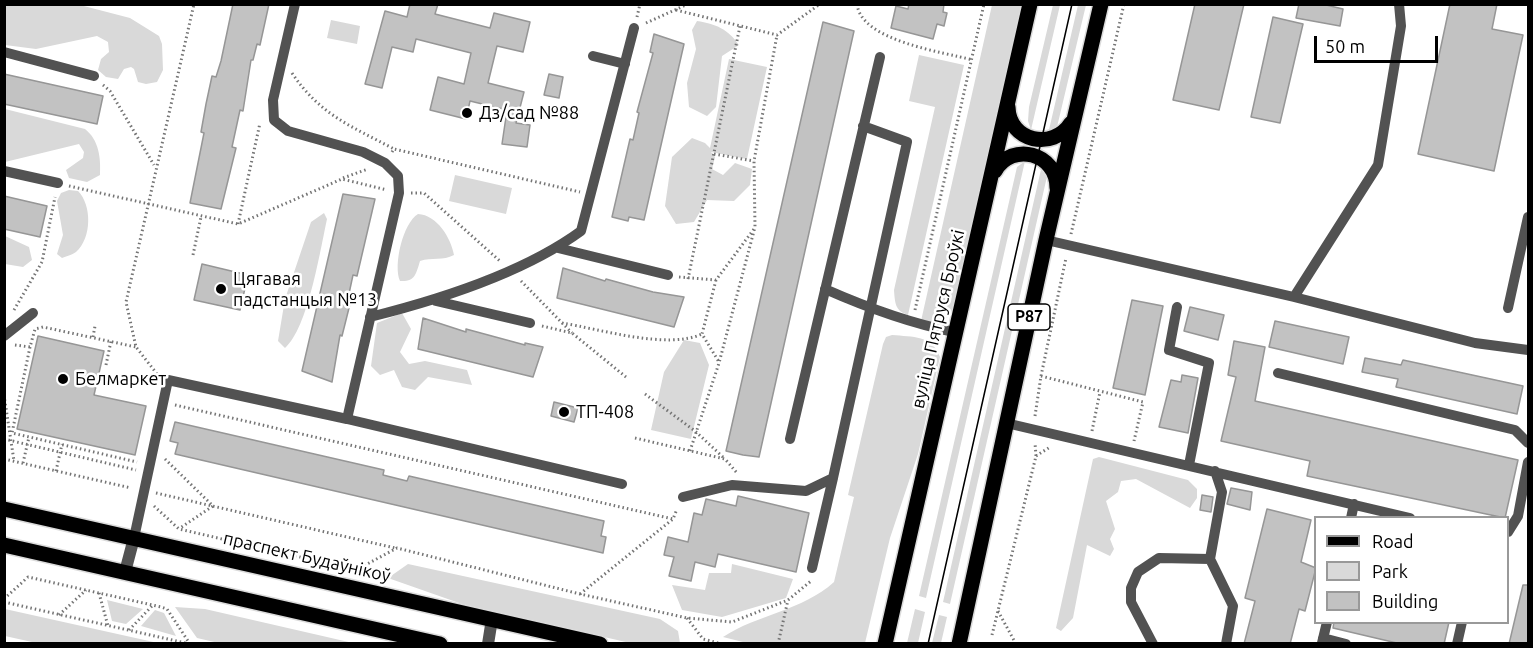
<!DOCTYPE html>
<html>
<head>
<meta charset="utf-8">
<style>
	body { margin:0 }
	#map { position:relative; width:1533px; height:648px; overflow:hidden; background:#fff; font-family:Ubuntu,sans-serif }
	canvas { display:block }
	.frame { position:absolute; inset:0; border:6px solid #000; pointer-events:none }
	.legend { position:absolute; left:1314px; top:516px; width:195px; height:108px; box-sizing:border-box; background:#fff; border:2px solid #999; margin:0; padding:8px 10px; list-style:none; font-size:18px; color:#000 }
	.legend li { display:flex; align-items:center; gap:12px; height:30px }
	.legend b { width:30px; border:2px solid #999 }
	.scale { position:absolute; left:1314px; top:36px; width:124px; height:27px; box-sizing:border-box; border:3px solid #000; border-top:0; padding-left:8px; font-size:18px; line-height:21px; white-space:nowrap; color:#000; -webkit-text-stroke:4px #fff; paint-order:stroke }
</style>
</head>
<body>
<div id="map">
<canvas width="1533" height="648"></canvas>
<div class="frame"></div>
<ul class="legend">
<li><b style="height:8px;background:#000"></b>Road</li>
<li><b style="height:16px;background:#d9d9d9"></b>Park</li>
<li><b style="height:16px;background:#c2c2c2"></b>Building</li>
</ul>
<div class="scale">50 m</div>
</div>
<script>
const ctx = document.querySelector('canvas').getContext('2d');
ctx.lineJoin = 'round';
function fill(path, color) { ctx.fillStyle = color; ctx.fill(path, 'evenodd'); }
function trace(path, color, width, dash) { ctx.strokeStyle = color; ctx.lineWidth = width; ctx.lineCap = dash ? 'butt' : 'round'; ctx.setLineDash(dash || []); ctx.stroke(path); }
function write(font, color, halo, rows, align = 'center') {
  ctx.font = font + ' Ubuntu,sans-serif'; ctx.lineWidth = 5; ctx.setLineDash([]); ctx.textBaseline = 'middle'; ctx.strokeStyle = halo; ctx.fillStyle = color; for (const [text, x, y, turn = 0] of rows) {
    ctx.save(); ctx.translate(x, y); ctx.rotate((+turn || 0) * Math.PI / 180); ctx.textAlign = isNaN(turn) ? turn : align; if (halo) ctx.strokeText(text, 0, 0); ctx.fillText(text, 0, 0); ctx.restore();
  }
}
fill(new Path2D(`
	M4,5H80L130,18L159,36L162,44L163,70L157,82L146,84L138,82L134,69L131,67L124,69L118,79L106,77L98,70L101,59L109,52L108,42L97,36L36,49L5,45Z
	M992,5H1023L952,314C941,323 934,324 921,321Z
	M1053,5H1060L1031,130L1028,121L1029,107Z
	M1078,5H1086L1057,127L1048,134Z
	M331,20L360,26L357,44L327,38Z
	M697,21C716,24 728,29 739,45L722,56L716,107L707,116L689,107L687,83L696,49L692,30Z
	M919,55L964,65L908,315C895,311 895,303 894,290L935,107L909,101Z
	M729,59L767,67L747,159L711,152L715,157L712,169L723,175L735,163L752,169L750,185L734,201L707,200L694,222L676,224L665,206L672,157L692,138L705,143L710,148Z
	M5,109L85,129C99,140 101,158 100,175L87,182L69,178L66,170L83,158L84,152L79,144L5,162Z
	M1025,161L926,598L919,596L1017,167Z
	M1042,165L1048,172L950,604L943,602Z
	M455,175L512,188L506,214L449,201Z
	M69,190L78,191C92,205 92,238 76,252C72,255 66,256 62,258L57,254L63,235L57,201L61,193Z
	M324,213L327,219C320,251 308,328 285,348L278,341L285,299L311,222Z
	M418,214C437,215 451,238 454,255C443,261 432,257 420,261C416,274 415,282 400,281C393,265 403,223 418,214Z
	M5,236L29,247L32,260L23,267L5,264Z
	M402,313L411,329L400,352L409,364L425,361L467,370L472,385L428,377L415,390L402,387L394,370L380,375L371,366L377,323Z
	M892,335C913,337 932,335 940,357L918,454L890,538L865,643L751,644L723,637C758,614 802,611 834,582L854,497L848,495L883,344L886,337Z
	M684,340L700,343L709,365L691,439L651,430L664,372Z
	M1099,457L1188,480L1197,489V498L1190,508L1136,479L1121,481L1118,492L1106,501L1115,529L1110,539L1114,549L1110,556L1087,545L1073,618L1061,631L1056,628L1093,459Z
	M408,564L660,619L678,631L680,643H630L462,604L388,578Z
	M732,564L793,579L786,598L722,617L682,610L672,585L705,590L709,573H731Z
	M107,600L143,609L126,624L112,621Z
	M175,607L205,609L353,643L223,644L197,638Z
	M5,609L158,643L41,644L5,636Z
	M915,609L925,612L918,643H907Z
	M155,610L164,613L176,636L141,626Z
	M939,615L947,617L941,643H932Z`), '#d9d9d9');
const building = new Path2D(`
	M233,4H269L260,45L257,44L253,60H251L243,111L240,110L232,147L236,148L221,209L190,203L204,133L201,132L206,104L212,76L216,77L221,61Z
	M410,4H438L435,14L490,28L494,13L530,22L523,52L497,46L488,83L524,92L516,123L530,125L527,147L502,144L507,110L470,101L466,119L430,110L438,77L464,84L471,53L416,39L413,52L392,47L382,88L365,84L385,11L407,17Z
	M909,4H944L943,12L947,13L944,26L937,24L933,39L891,28L896,6L908,9Z
	M1195,4H1244L1219,110L1173,100Z
	M1299,4H1322L1343,9L1340,26L1296,18Z
	M1450,4H1497L1492,29L1523,35L1494,171L1418,154Z
	M1273,17L1303,24L1280,123L1251,117Z
	M823,22L854,31L759,457L743,455L726,451Z
	M654,34L684,44L644,220L629,217L628,221L612,217L630,139L633,140L639,113L637,112L653,53L650,52Z
	M4,74L103,96L97,124L4,104Z
	M549,74L563,77L559,98L544,95Z
	M343,194L375,199L357,276L353,275L347,303L350,304L342,336L340,335L332,382L302,371Z
	M4,196L47,206L40,237L4,229Z
	M202,264L248,275L240,310L194,300Z
	M563,268L605,281L606,279L653,292L684,297L674,327L557,298Z
	M1132,300L1163,306L1145,395L1113,388Z
	M1190,307L1224,315L1218,340L1184,331Z
	M423,318L466,332V329L525,345V343L543,347L533,377L418,349Z
	M1275,321L1349,337L1343,364L1269,347Z
	M38,336L104,351L94,395L146,406L135,455L17,429Z
	M1234,341L1265,347L1255,401L1518,460L1505,518L1307,476L1310,461L1221,441L1236,377L1228,375Z
	M1365,358L1401,365L1403,360L1523,386L1517,414L1396,387L1398,379L1362,372Z
	M1182,375L1198,378L1188,433L1159,427L1171,380L1181,382Z
	M554,402L578,408L574,422L551,416Z
	M175,422L384,470L383,475L407,481L409,476L604,521L601,536L606,537L603,553L175,454L178,443L170,441Z
	M1231,488L1252,492L1250,510L1227,504Z
	M1202,495L1213,497L1211,512L1200,510Z
	M738,496L809,513L796,572L718,554L715,567L695,562L691,581L669,576L674,557L664,555L668,537L688,542L694,513L702,515L706,499L736,506Z
	M1267,509L1311,520L1301,562L1316,568L1305,611L1299,609L1290,644H1244L1255,601L1245,598Z
	M1523,585H1528V644H1509Z
	M1334,622H1449L1444,644H1401L1333,628Z`);
fill(building, '#c2c2c2');
trace(building, '#969696', 1.5);
const primary = new Path2D(`
	M1008,107C1009,142 1053,151 1071,123
	M995,171C1012,141 1057,153 1057,188
	M4,509L600,644
	M4,545L440,644
	M885,644L1030,4
	M959,644L1046,240L1101,4`);
trace(primary, '#dbdbdb', 18);
trace(new Path2D(`
	M857,4C861,41 943,52 973,60
	M676,10L777,35L820,4
	M637,17L640,4
	M646,23L688,4
	M292,73C320,115 351,126 394,149
	M103,85L110,91L154,165
	M392,152L394,149L580,192
	M714,154L754,161
	M343,178L368,169
	M69,186L238,224L342,179L387,190
	M411,193H424L501,262
	M238,224L260,123
	M1071,234L1124,4
	M193,255L201,217
	M679,277L716,280L754,229
	M688,279L740,26
	M716,280L702,334L719,362
	M521,281L572,333
	M14,310L42,262L55,197
	M915,310L984,4
	M562,323C600,329 667,350 702,334
	M542,326L572,333L626,377
	M93,337L95,326
	M15,345L30,347L35,329L43,327L136,347
	M30,347L12,433L137,462
	M106,365L111,341
	M157,374L136,347L126,302L194,4
	M1041,376L1143,402L1134,441
	M645,394L695,431L724,458
	M4,395L14,461
	M175,405L673,519
	M1035,416L1041,376L1066,258
	M1092,431L1100,392
	M635,438L725,459L737,473
	M4,439L136,470
	M690,451L719,363L755,227L754,161L777,35
	M1036,456L1050,447
	M4,459L131,488
	M165,459L213,506L180,528
	M23,463L29,437
	M56,471L62,444
	M156,493L395,548
	M154,506L179,529L356,570L397,548L580,594L687,618L732,622L788,600L811,581
	M99,593L108,626
	M580,594L673,519L677,509
	M4,599L28,577L161,607L167,609L190,644
	M4,602L190,644
	M998,611L1016,644
	M59,615L86,590
	M687,618L703,639L722,644
	M129,630L153,605
	M992,635L1036,456L1035,443
	M778,644L788,600`), '#747474', 3, [1.5, 3]);
trace(new Path2D(`
	M4,52L94,76
	M593,56L625,64
	M4,171L58,183
	M1046,240L1294,297L1475,343L1528,350
	M558,248L668,275
	M825,289C868,308 909,323 954,332
	M1294,297L1378,165L1401,26L1399,4
	M436,301L530,323
	M1177,307L1169,350L1209,363L1189,465
	M1508,308L1528,217
	M370,317C438,300 525,272 581,231L634,28
	M4,336L33,313
	M1278,373L1515,430L1528,443
	M347,419L622,484
	M1006,423L1410,518
	M790,439L880,57
	M1215,471L1222,492L1210,559L1233,606L1226,644
	M683,497L732,485L806,491L833,478L907,142L863,126
	M1351,518L1354,504
	M1508,532L1518,516L1528,462
	M134,538L168,380L347,419L399,193L398,176L385,163L363,152L288,131L274,120L273,100L295,4
	M812,568L833,478
	M1323,638L1346,644
	M1322,643L1327,622
	M1153,644L1131,602V588L1138,572L1159,558L1210,559
	M1457,644L1462,622`), '#525252', 10);
trace(new Path2D(`
	M125,572L134,538
	M488,644L492,619`), '#525252', 12);
trace(primary, '#000', 15);
trace(new Path2D(`
	M928,644L1072,4`), '#000', 1.5);
for (const [x, y, r, color] of [
	[467,113,6,"#000"],
	[221,289,6,"#000"],
	[63,379,6,"#000"],
	[564,412,6,"#000"]
]) { const dot = new Path2D(); dot.arc(x, y, r, 0, 2 * Math.PI); ctx.fillStyle = color; ctx.fill(dot); trace(dot, '#fff', 2); }
for (const [x, y, w] of [
	[1029,317,42]
]) { const box = new Path2D(); box.roundRect(x - w / 2, y - 13, w, 26, 4.5); ctx.fillStyle = '#fff'; ctx.fill(box); trace(box, '#000', 1.5); }
write('bold 16px', '#000', null, [
	["Р87",1029,317]
]);
write('18px', '#000', '#fff', [
	["Дз/сад №88",479,113],
	["Цягавая",233,279],
	["падстанцыя №13",233,300],
	["Белмаркет",75,379],
	["ТП-408",576,412]
], 'left');
write('18px', '#000', '#fff', [
	["вуліца Пятруся Броўкі",938,319,-77],
	["праспект Будаўнікоў",307,557,13]
]);
</script>
</body>
</html>
